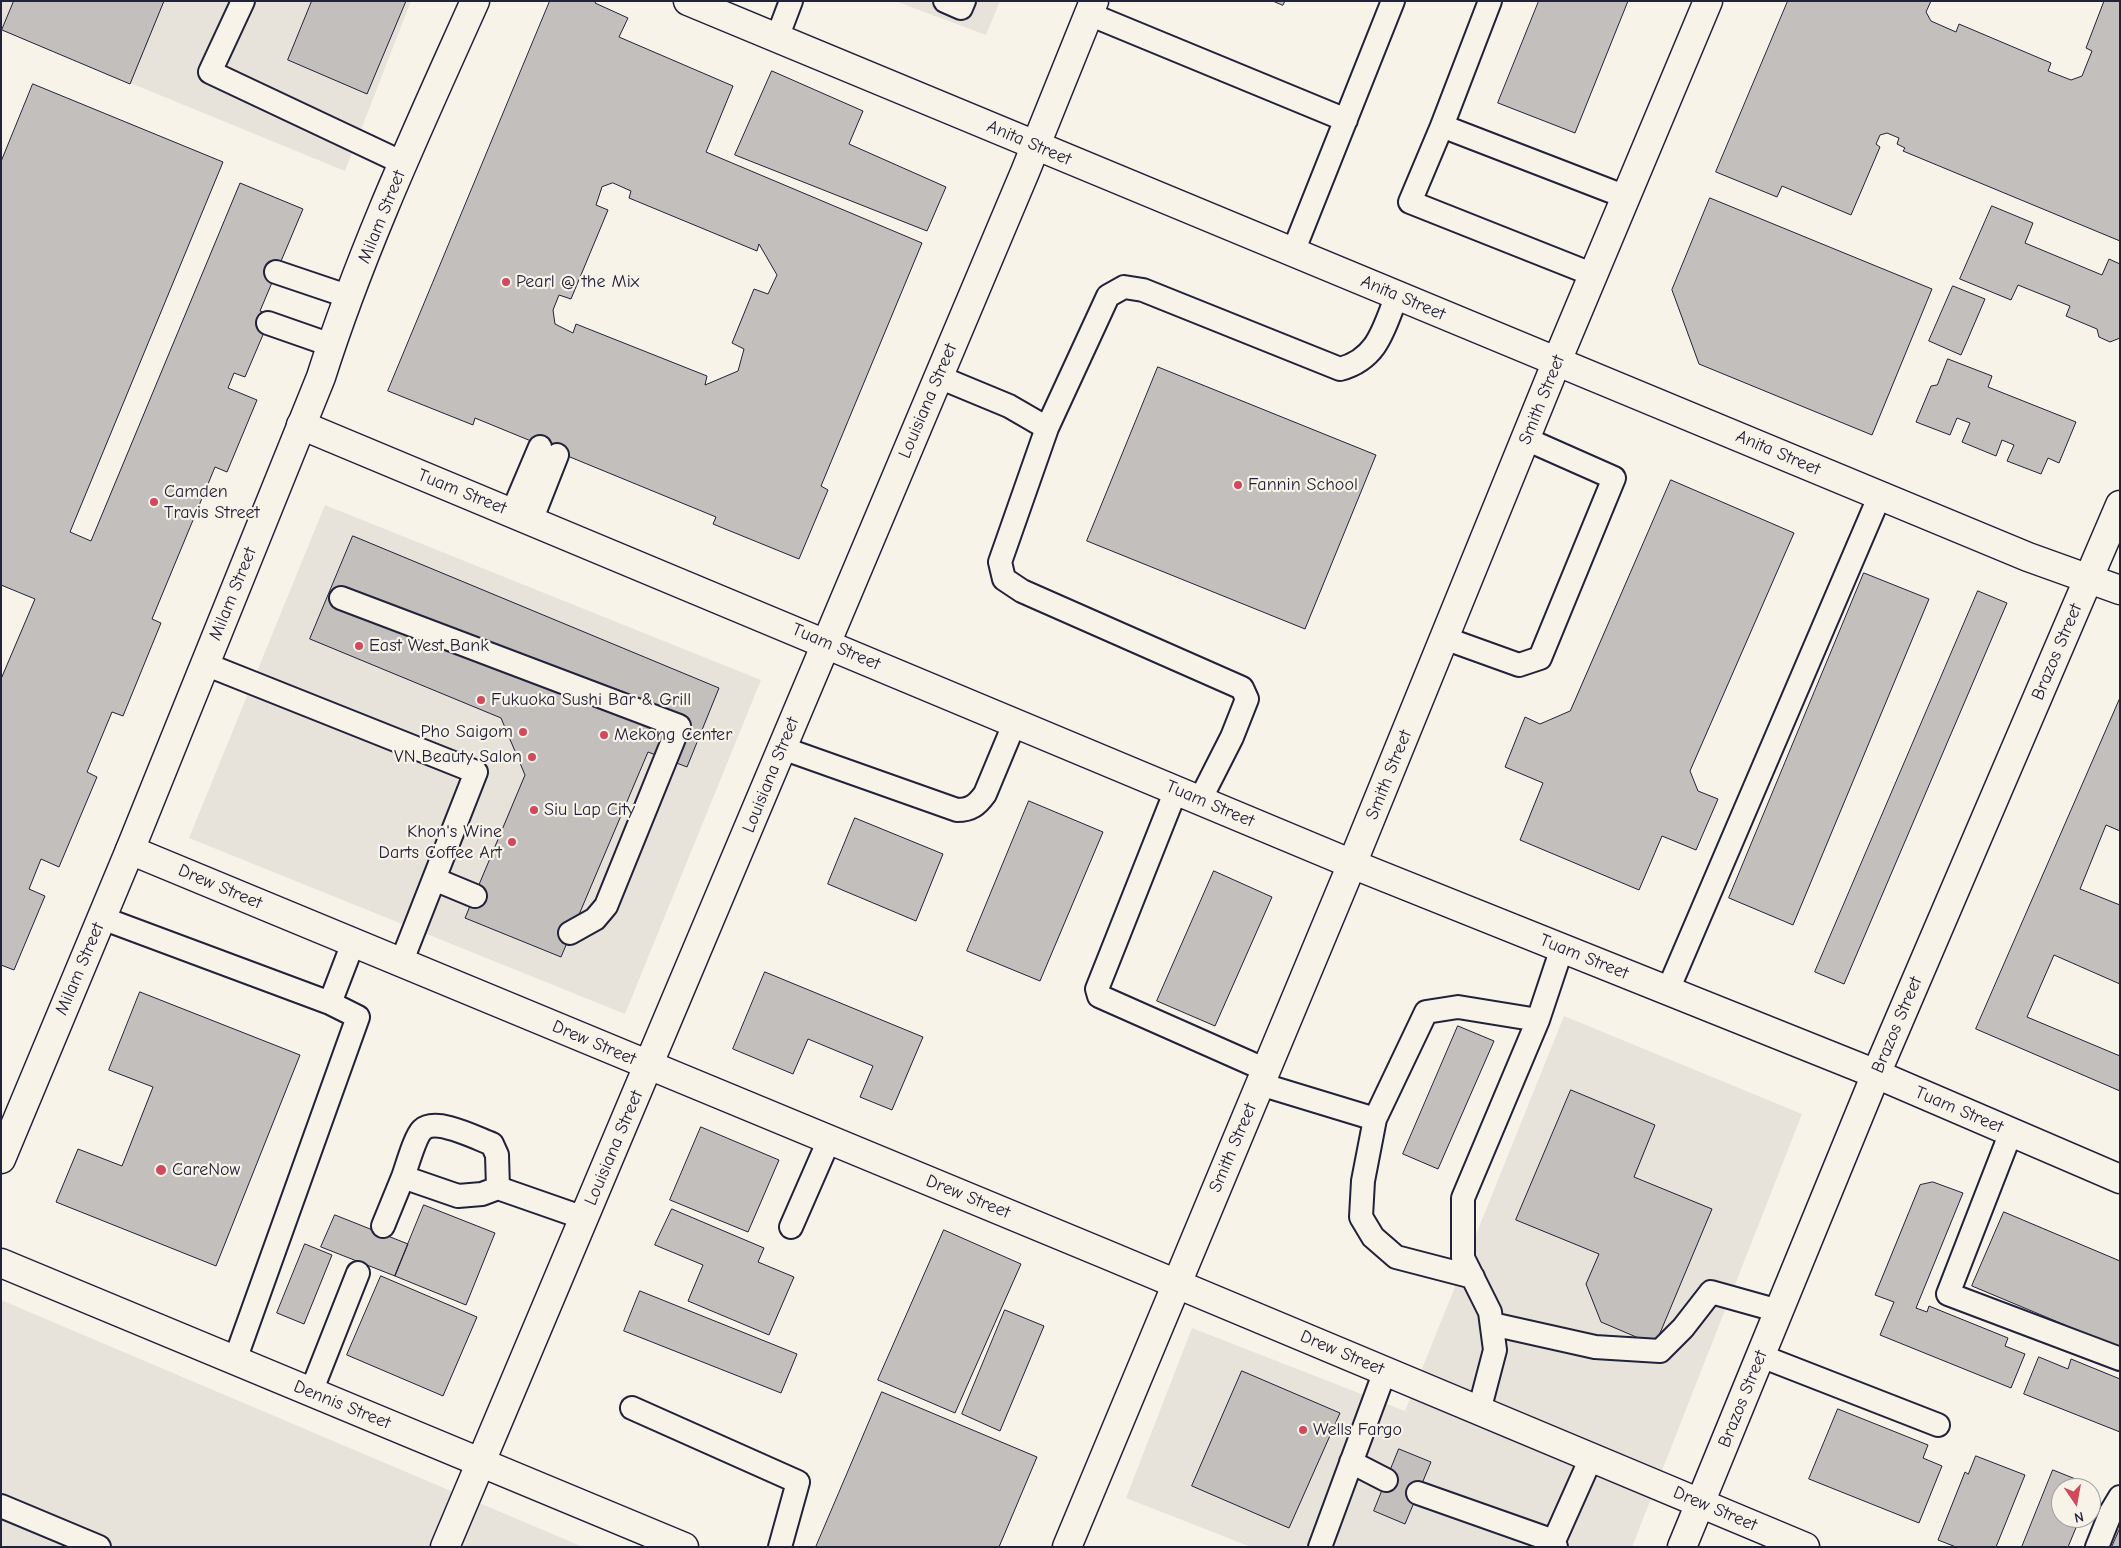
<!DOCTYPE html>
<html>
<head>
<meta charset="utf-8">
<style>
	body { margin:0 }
	#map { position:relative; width:2121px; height:1548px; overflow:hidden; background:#f7f3e8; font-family:"Comic Neue",sans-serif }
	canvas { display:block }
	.frame { position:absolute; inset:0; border:2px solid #22223b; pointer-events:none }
	.north { position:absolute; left:2051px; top:1478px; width:50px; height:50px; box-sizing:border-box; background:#f7f3e8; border:1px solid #a29fa3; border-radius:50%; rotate:168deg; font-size:14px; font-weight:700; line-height:20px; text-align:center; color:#22223b }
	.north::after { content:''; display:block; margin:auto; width:18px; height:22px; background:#d1495b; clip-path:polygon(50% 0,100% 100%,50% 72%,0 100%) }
</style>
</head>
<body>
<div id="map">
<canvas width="2121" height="1548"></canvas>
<div class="frame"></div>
<div class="north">N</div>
</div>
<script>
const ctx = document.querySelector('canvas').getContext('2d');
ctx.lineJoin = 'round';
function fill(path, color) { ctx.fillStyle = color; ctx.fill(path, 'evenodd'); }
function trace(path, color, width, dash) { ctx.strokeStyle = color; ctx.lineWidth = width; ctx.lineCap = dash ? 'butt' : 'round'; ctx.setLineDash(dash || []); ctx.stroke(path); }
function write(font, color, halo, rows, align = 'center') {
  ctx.font = font + ' "Comic Neue",sans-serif'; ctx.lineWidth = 4.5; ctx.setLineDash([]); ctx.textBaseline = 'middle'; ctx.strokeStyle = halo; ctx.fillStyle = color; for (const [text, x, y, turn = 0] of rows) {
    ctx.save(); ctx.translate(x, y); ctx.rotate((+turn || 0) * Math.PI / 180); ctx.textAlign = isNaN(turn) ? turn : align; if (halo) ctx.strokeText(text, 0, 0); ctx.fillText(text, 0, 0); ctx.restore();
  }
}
fill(new Path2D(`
	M1,1H411L345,171L1,30Z
	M895,1H1000L986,35Z
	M325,505L761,680L625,1014L189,838Z
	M1564,1016L1802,1114L1632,1547H1251L1126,1498L1192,1328L1405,1411Z
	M1,1300L583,1547H1Z`), '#e7e3db');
const building = new Path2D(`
	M14,1H164L130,84L2,30Z
	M312,1H406L367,94L288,60Z
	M550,1H596L595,3L628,18L619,37L733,86L706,152L922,243L821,486L828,490L799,559L713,524L716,517L475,418L473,425L388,391ZM613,183L631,191L629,198L757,251L759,244L777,275L768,294L754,289L732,343L744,349L738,371L705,385L707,376L576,324L573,333L555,324L553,310L559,295L571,299L608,210L596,205L602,187Z
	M1273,1H1285L1283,5Z
	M1539,1H1628L1575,133L1498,103Z
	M1788,1H1931L1926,12L1931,21L1956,32L1959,24L2051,63L2048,71L2071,80L2082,76L2092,51L2086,48L2104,1H2120V241L1903,151L1905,148L1897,144L1899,138L1887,133L1880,135L1876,144L1880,147L1851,215L1782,186L1777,197L1716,172Z
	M772,71L863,111L849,144L946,187L927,231L735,155Z
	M33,84L223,162L70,532L91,541L240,183L303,209L260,311L271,315L268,323L245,377L234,373L228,388L257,400L227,472L215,467L152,619L161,623L123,716L112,712L87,772L97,777L59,867L41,859L29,889L45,896L14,970L1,965V679L35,599L1,585V162Z
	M1710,198L1932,289L1872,435L1699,364L1672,290Z
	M1992,206L2033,223L2025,243L2102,275L2109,259L2120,264V338L2110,342L2099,337L2097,329L2066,316L2070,306L2018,285L2011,300L1960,279Z
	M1953,286L1985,299L1961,355L1929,341Z
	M1948,359L1992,376L1988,387L2076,422L2059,463L2048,458L2041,474L2007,461L2014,445L2002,440L1996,456L1962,442L1970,423L1957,418L1950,435L1916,422L1931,386L1937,385Z
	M1158,367L1376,455L1305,629L1087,541Z
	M1671,480L1794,533L1690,771L1698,791L1718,799L1696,850L1662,836L1639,890L1520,840L1543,783L1505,767L1525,717L1540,724L1570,711Z
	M353,536L719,688L687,767L648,752L561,957L465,918L525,775L501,718L310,639Z
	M1864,573L1929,599L1793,925L1729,898Z
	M1978,591L2007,603L1844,984L1815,972Z
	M2120,698V831L2106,825L2080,889L2120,905V984L2054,955L2027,1017L2120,1056V1091L1976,1029Z
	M1029,801L1103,832L1040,981L967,951Z
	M855,818L943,854L916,921L828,884Z
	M1214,871L1272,897L1215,1026L1157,1001Z
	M765,972L923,1037L892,1110L860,1097L873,1066L808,1039L793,1074L733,1049Z
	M140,992L300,1055L216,1266L56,1202L78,1149L122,1166L153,1087L109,1070Z
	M1458,1026L1494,1041L1438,1169L1403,1154Z
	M1571,1090L1655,1125L1634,1177L1712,1209L1655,1345L1601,1322L1586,1284L1599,1254L1516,1220Z
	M701,1127L779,1160L748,1232L670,1200Z
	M1933,1182L1963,1193L1916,1308L1927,1312L1929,1306L2008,1338L2005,1346L2025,1354L2011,1388L1880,1335L1894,1302L1875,1295L1920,1185Z
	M424,1205L495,1233L466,1305L395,1276Z
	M672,1209L764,1248L758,1262L794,1277L769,1335L688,1301L703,1265L655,1245Z
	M2004,1212L2120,1261V1348L1972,1286Z
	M335,1215L408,1244L395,1276L321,1247Z
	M944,1230L1021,1264L955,1413L878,1380Z
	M305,1244L332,1255L304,1324L277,1313Z
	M381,1276L477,1317L443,1396L347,1355Z
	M640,1291L797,1354L781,1393L624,1331Z
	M1005,1310L1044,1326L1000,1431L962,1414Z
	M2039,1357L2068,1369L2071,1359L2120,1379V1432L2024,1394Z
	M1242,1371L1340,1413L1289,1528L1192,1486Z
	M882,1392L1037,1457L999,1547H816Z
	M1838,1409L1928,1445L1923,1458L1942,1466L1919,1523L1809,1479Z
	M1399,1449L1431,1462L1405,1524L1374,1511Z
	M1976,1456L2025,1475L1996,1547H1956L1938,1540L1965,1472L1968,1474Z
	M2053,1470L2093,1486L2091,1492V1488H2061V1518H2080L2068,1547H2022Z
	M2120,1528V1547H2112Z`);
fill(building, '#c2bfbd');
trace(building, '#22223b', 1);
const service = new Path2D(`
	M243,1L210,72L403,163
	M945,1L961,8L964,1
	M1089,14L1346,120
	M777,38L791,1
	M1442,126L1490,1
	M1293,252L1393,1
	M276,272L350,297
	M1594,275L1410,202L1442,126L1626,197
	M268,323L331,345
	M939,377L1009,406L1047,428L1000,562L1004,579L1022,591L1242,688L1247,699L1232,737L1200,800
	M1047,428L1108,296L1124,287L1143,290L1340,369C1378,359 1384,328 1397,295
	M512,513L540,447
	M531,521L557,455
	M341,598L679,726L606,906L595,919L570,933
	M1444,638L1519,665L1540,658L1614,478L1526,439
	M205,664L476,772L401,963
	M782,748L957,810C971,810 977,805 985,794L1015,722
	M1176,790L1097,989L1099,996L1266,1070
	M434,879L475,896
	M102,918L330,1003L358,1017L235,1360
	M1668,990L1880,495
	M330,1003L353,943
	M1260,1084L1375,1119L1426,1012L1458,1007L1538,1020
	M1375,1119L1363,1181L1361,1217L1373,1237L1396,1257L1473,1277
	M2011,1132L1948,1294L2120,1359
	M403,1177C407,1166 415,1137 422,1130C436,1117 476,1138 492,1144L497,1155L498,1188
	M383,1226L403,1177L458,1196L482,1194L498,1188L584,1218
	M791,1227L829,1140
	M1492,1324L1595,1347L1660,1351L1683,1328L1711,1292L1779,1311
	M1761,1356L1938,1425
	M311,1392L358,1273
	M632,1408L798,1482L780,1547
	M1479,1411L1495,1350L1490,1312L1463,1258V1198L1538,1020L1562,948
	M1351,1462L1386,1480
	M1418,1493L1554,1541
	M1,1506L99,1547
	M1320,1547L1385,1371
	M1556,1547L1554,1541L1591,1458
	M2097,1547L2111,1512L2120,1497`);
const minor = new Path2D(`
	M688,1L2028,557L2120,590
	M301,425L1352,864L1876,1074
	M130,850L1110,1256L1805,1547
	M1,1263L684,1547`);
const tertiary = new Path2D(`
	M1876,1074L2120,1179`);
const secondary = new Path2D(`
	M1,1159L130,850L321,377C362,248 420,124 475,1
	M445,1547L1025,172L1094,1
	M1067,1547L1352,864L1557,361L1708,1
	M1682,1547L1876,1074L2120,505`);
trace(service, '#22223b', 26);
trace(minor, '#22223b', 31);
trace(tertiary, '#22223b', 31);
trace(secondary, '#22223b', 31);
trace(service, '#f7f3e8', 22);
trace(minor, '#f7f3e8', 28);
trace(tertiary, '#f7f3e8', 28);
trace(secondary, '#f7f3e8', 28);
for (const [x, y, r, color] of [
	[506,282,5,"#d1495b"],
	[1238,485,5,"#d1495b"],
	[154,502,5,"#d1495b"],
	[359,646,5,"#d1495b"],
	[481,700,5,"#d1495b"],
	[523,732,5,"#d1495b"],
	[604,735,5,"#d1495b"],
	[532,757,5,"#d1495b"],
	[534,810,5,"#d1495b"],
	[512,842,5,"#d1495b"],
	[161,1170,6,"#d1495b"],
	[1303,1430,5,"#d1495b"]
]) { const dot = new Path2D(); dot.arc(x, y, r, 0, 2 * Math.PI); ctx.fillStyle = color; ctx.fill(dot); trace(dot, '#f7f3e8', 2); }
write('18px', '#22223b', '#f7f3e8', [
	["Anita Street",1029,143,23],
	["Milam Street",382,217,-68],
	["Anita Street",1403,298,23],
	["Smith Street",1542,400,-68],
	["Louisiana Street",928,401,-67],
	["Anita Street",1778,453,23],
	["Tuam Street",462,492,22],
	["Milam Street",233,594,-68],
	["Tuam Street",836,647,23],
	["Brazos Street",2057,652,-67],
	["Louisiana Street",771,775,-68],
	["Smith Street",1389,775,-68],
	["Tuam Street",1210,804,23],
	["Drew Street",220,887,23],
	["Tuam Street",1584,957,22],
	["Milam Street",80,969,-67],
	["Brazos Street",1897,1025,-67],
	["Drew Street",594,1043,23],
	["Tuam Street",1959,1110,23],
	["Louisiana Street",614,1148,-67],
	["Smith Street",1233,1148,-67],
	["Drew Street",968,1197,22],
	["Drew Street",1342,1353,23],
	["Brazos Street",1743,1399,-68],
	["Dennis Street",342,1405,22],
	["Drew Street",1715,1509,23]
]);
write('18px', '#22223b', '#f7f3e8', [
	["Pearl @ the Mix",516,282],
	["Fannin School",1248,485],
	["Camden",164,492],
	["Travis Street",164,513],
	["East West Bank",369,646],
	["Fukuoka Sushi Bar & Grill",491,700],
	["Pho Saigom",513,732,"right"],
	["Mekong Center",614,735],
	["VN Beauty Salon",522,757,"right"],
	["Siu Lap City",544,810],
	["Khon's Wine",502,832,"right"],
	["Darts Coffee Art",502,853,"right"],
	["CareNow",172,1170],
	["Wells Fargo",1313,1430]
], 'left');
</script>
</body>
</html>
